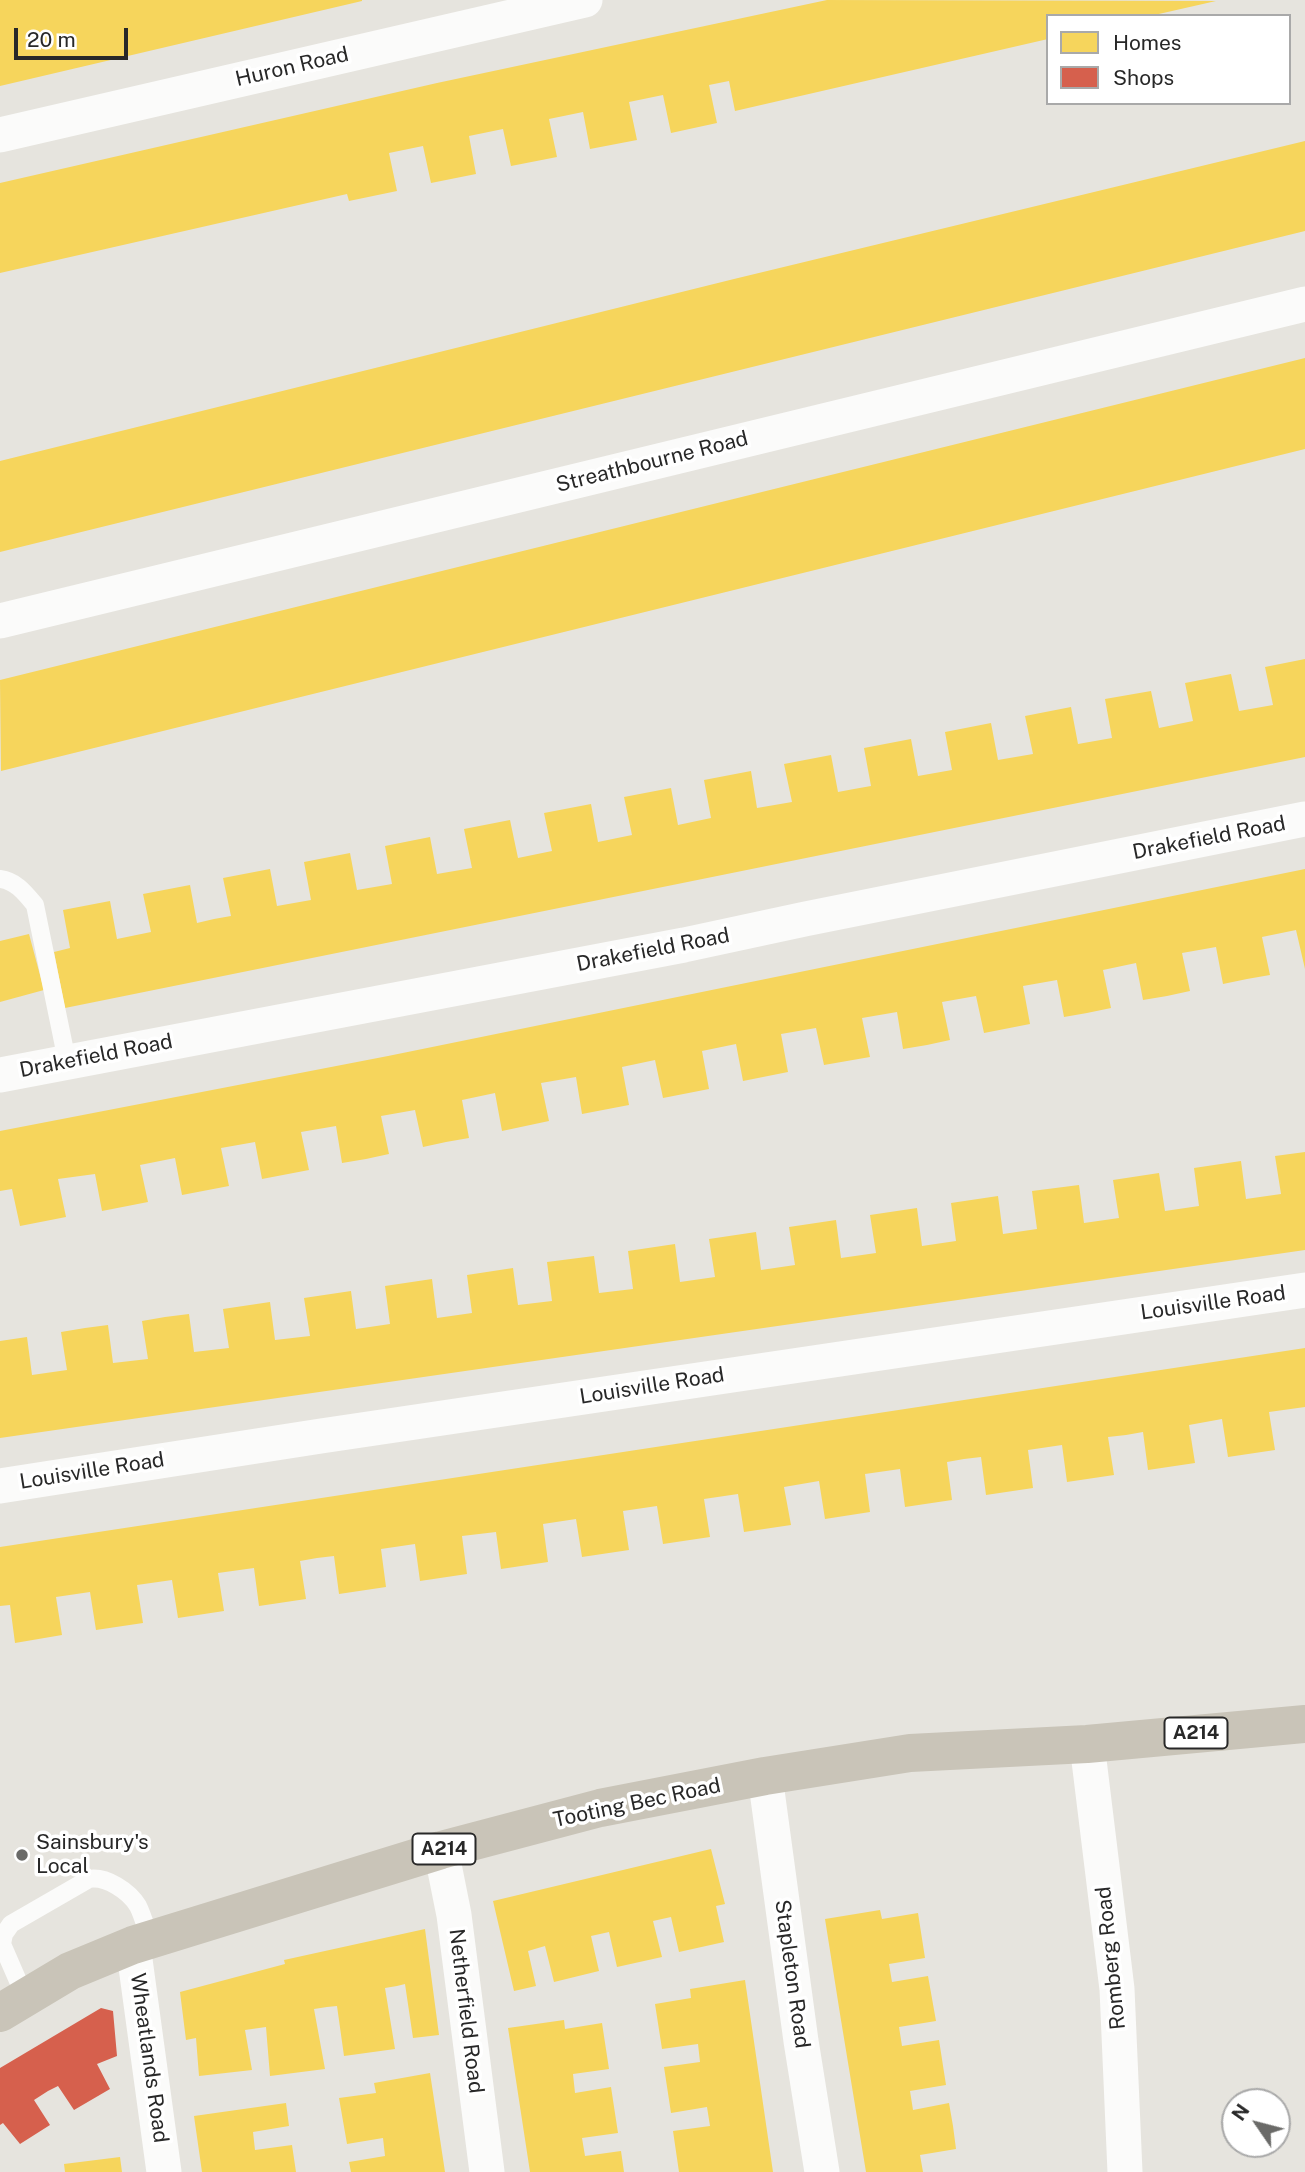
<!DOCTYPE html>
<html>
<head>
<meta charset="utf-8">
<style>
	body { margin:0 }
	#map { position:relative; width:1305px; height:2172px; overflow:hidden; background:#e6e4de; font-family:"Public Sans",sans-serif }
	canvas { display:block }
	.legend { position:absolute; left:1046px; top:14px; width:245px; height:91px; box-sizing:border-box; background:#fff; border:2px solid #a9a9a9; margin:0; padding:9px 12px; list-style:none; font-size:21px; color:#282828 }
	.legend li { display:flex; align-items:center; gap:14px; height:35px }
	.legend b { width:35px; border:2px solid #a9a9a9 }
	.north { position:absolute; left:1221px; top:2088px; width:70px; height:70px; box-sizing:border-box; background:#fff; border:2px solid #a9a9a9; border-radius:50%; rotate:305deg; font-size:19px; font-weight:700; line-height:28px; text-align:center; color:#282828 }
	.north::after { content:''; display:block; margin:auto; width:24px; height:32px; background:#6a6a68; clip-path:polygon(50% 0,100% 100%,50% 72%,0 100%) }
	.scale { position:absolute; left:14px; top:28px; width:114px; height:32px; box-sizing:border-box; border:4px solid #282828; border-top:0; padding-left:9px; font-size:21px; line-height:24px; white-space:nowrap; color:#282828; -webkit-text-stroke:5px #fff; paint-order:stroke }
</style>
</head>
<body>
<div id="map">
<canvas width="1305" height="2172"></canvas>
<ul class="legend">
<li><b style="height:19px;background:#f6d55c"></b>Homes</li>
<li><b style="height:19px;background:#d6604d"></b>Shops</li>
</ul>
<div class="north">N</div>
<div class="scale">20 m</div>
</div>
<script>
const ctx = document.querySelector('canvas').getContext('2d');
ctx.lineJoin = 'round';
function fill(path, color) { ctx.fillStyle = color; ctx.fill(path, 'evenodd'); }
function trace(path, color, width, dash) { ctx.strokeStyle = color; ctx.lineWidth = width; ctx.lineCap = dash ? 'butt' : 'round'; ctx.setLineDash(dash || []); ctx.stroke(path); }
function write(font, color, halo, rows, align = 'center') {
  ctx.font = font + ' "Public Sans",sans-serif'; ctx.lineWidth = 7; ctx.setLineDash([]); ctx.textBaseline = 'middle'; ctx.strokeStyle = halo; ctx.fillStyle = color; for (const [text, x, y, turn = 0] of rows) {
    ctx.save(); ctx.translate(x, y); ctx.rotate((+turn || 0) * Math.PI / 180); ctx.textAlign = isNaN(turn) ? turn : align; if (halo) ctx.strokeText(text, 0, 0); ctx.fillText(text, 0, 0); ctx.restore();
  }
}
fill(new Path2D(`
	M0,0H362V1L0,86Z
	M827,0L1216,1L1150,16H1048V39L735,111L729,81L709,85L717,123L671,133L663,95L629,102L637,140L590,149L583,112L549,119L557,157L511,166L503,129L469,136L476,174L431,183L423,146L389,153L397,191L349,201L347,194L0,273V183L437,83Z
	M1305,141V231L0,552V461L734,279Z
	M1305,358V449L1,771L0,680Z
	M1305,659V757L65,1008L54,952L70,948L63,910L110,901L117,939L151,932L143,894L190,885L197,923L214,919L231,916L223,878L270,869L277,906L311,900L304,862L350,853L357,890L392,884L385,846L430,837L437,874L472,868L464,829L510,820L518,858L552,851L544,813L591,804L598,842L632,835L624,797L671,788L678,825L711,818L704,780L751,771L757,808L792,802L784,764L831,755L838,792L854,789L871,786L864,748L911,739L918,776L952,770L945,732L991,723L998,760L1033,754L1025,716L1071,707L1078,744L1112,738L1105,699L1151,691L1159,728L1193,721L1185,683L1231,674L1239,711L1273,705L1265,667Z
	M1305,869V969L1296,930L1262,937L1270,975L1247,979L1223,984L1216,947L1182,953L1190,991L1167,996L1143,1000L1136,963L1103,970L1111,1008L1087,1013L1064,1017L1057,980L1023,986L1030,1024L984,1033L976,996L942,1002L950,1040L927,1045L903,1049L897,1012L862,1018L870,1057L824,1065L816,1028L781,1034L788,1072L743,1081L736,1044L702,1051L709,1089L663,1098L655,1060L622,1067L629,1105L582,1114L576,1077L541,1083L549,1121L502,1131L495,1093L462,1100L469,1138L446,1142L423,1147L415,1110L381,1116L389,1154L366,1159L342,1163L336,1126L301,1132L309,1170L262,1179L255,1142L221,1148L229,1186L182,1195L175,1158L140,1165L148,1202L102,1211L95,1174L58,1179L66,1217L20,1226L12,1189L0,1191V1131L388,1056Z
	M29,934L44,990L0,1002V941Z
	M1305,1152V1250L0,1438V1341L27,1337L32,1375L67,1370L61,1332L85,1328L108,1325L113,1363L148,1359L142,1321L165,1317L189,1314L194,1352L229,1348L223,1309L270,1302L275,1340L310,1336L304,1298L351,1291L356,1329L390,1324L385,1286L432,1279L437,1318L472,1313L467,1275L513,1268L518,1305L552,1301L547,1262L594,1256L599,1293L633,1289L628,1251L675,1244L680,1282L715,1277L709,1239L756,1232L761,1270L795,1265L789,1227L836,1220L841,1258L876,1253L870,1215L917,1208L922,1246L956,1241L951,1203L998,1196L1003,1234L1037,1229L1032,1191L1079,1185L1084,1223L1119,1218L1113,1180L1159,1173L1165,1211L1199,1206L1194,1168L1241,1161L1246,1199L1281,1194L1275,1156Z
	M1305,1348V1407L1269,1412L1275,1450L1228,1457L1222,1419L1189,1425L1195,1463L1148,1470L1143,1432L1126,1435L1108,1437L1114,1475L1067,1482L1062,1445L1028,1450L1033,1488L986,1495L981,1457L964,1459L947,1462L952,1500L905,1507L900,1469L865,1474L870,1512L825,1519L819,1481L784,1487L791,1525L744,1532L738,1494L704,1499L710,1537L663,1544L657,1506L623,1511L629,1550L582,1557L576,1519L543,1524L548,1562L501,1569L496,1532L462,1536L467,1574L420,1581L415,1544L381,1549L386,1587L339,1594L334,1556L317,1558L300,1561L306,1599L259,1606L254,1568L218,1573L224,1611L178,1618L172,1580L137,1585L143,1623L96,1630L90,1592L56,1597L62,1635L15,1643L10,1605L0,1606V1547Z
	M711,1849L725,1904L716,1906L724,1942L679,1952L671,1917L653,1921L662,1957L617,1967L609,1932L591,1936L599,1971L554,1982L545,1946L528,1951L536,1986L514,1991L493,1901Z
	M880,1910L882,1919L918,1913L925,1958L889,1964L892,1982L928,1976L936,2021L899,2027L902,2046L939,2040L946,2085L910,2091L913,2110L949,2103L953,2126L956,2149L920,2155L923,2172H866L840,2014L825,1919Z
	M425,1929L439,2035L413,2038L405,1984L397,1986L385,1988L395,2049L344,2056L337,2006L327,2007L314,2009L325,2069L270,2076L266,2027L245,2030L252,2070L199,2076L196,2038L186,2040L180,1992L285,1964L284,1960Z
	M745,1980L773,2172H679L673,2131L710,2126L707,2107L671,2113L664,2067L700,2062L698,2044L662,2049L655,2004L691,1998L690,1989Z
	M564,2020L565,2029L602,2023L609,2069L573,2074L575,2093L611,2087L618,2133L582,2138L585,2156L621,2151L624,2172H530L508,2028Z
	M430,2073L445,2172H351L349,2162L385,2156L383,2138L347,2144L339,2098L376,2093L374,2083Z
	M286,2103L289,2126L253,2132L255,2150L292,2145L296,2172H202L194,2116Z
	M120,2157L122,2172H65L64,2164Z`), '#f6d55c');
fill(new Path2D(`
	M101,2008L113,2011L117,2056L97,2064L110,2089L74,2110L58,2086L48,2091L34,2100L50,2125L20,2144L3,2123L0,2125V2068Z`), '#d6604d');
trace(new Path2D(`
	M0,879C16,881 25,893 35,905L67,1061
	M25,1997L2,1944L4,1934L11,1924L89,1879C106,1876 129,1891 138,1906C143,1916 146,1928 150,1939`), '#fbfbfa', 18);
trace(new Path2D(`
	M0,135L585,0
	M0,621L1305,304
	M0,1075L684,945L805,919L1305,819
	M0,1486L321,1436L1305,1290
	M1087,1744L1117,1989L1125,2172
	M765,1776L801,2041L822,2172
	M441,1850L454,1915L487,2172
	M133,1945L164,2172`), '#fbfbfa', 35);
trace(new Path2D(`
	M0,2013L70,1971L133,1945L441,1850L600,1808L765,1776L910,1753L1087,1744L1305,1724`), '#c9c4b8', 38);
for (const [x, y, r, color] of [
	[22,1855,7,"#6a6a68"]
]) { const dot = new Path2D(); dot.arc(x, y, r, 0, 2 * Math.PI); ctx.fillStyle = color; ctx.fill(dot); trace(dot, '#fff', 2.5); }
for (const [x, y, w] of [
	[1196,1733,63],
	[444,1849,63]
]) { const box = new Path2D(); box.roundRect(x - w / 2, y - 15.5, w, 31, 5); ctx.fillStyle = '#fff'; ctx.fill(box); trace(box, '#282828', 2); }
write('bold 19px', '#282828', null, [
	["A214",1196,1733],
	["A214",444,1849]
]);
write('21px', '#282828', '#fff', [
	["Huron Road",292,67,-13],
	["Streathbourne Road",652,462,-14],
	["Drakefield Road",1209,838,-11],
	["Drakefield Road",653,950,-11],
	["Drakefield Road",96,1056,-11],
	["Louisville Road",1213,1303,-8],
	["Louisville Road",652,1386,-9],
	["Louisville Road",92,1471,-9],
	["Tooting Bec Road",637,1803,-12],
	["Romberg Road",1111,1958,-96],
	["Stapleton Road",792,1974,82],
	["Netherfield Road",466,2011,83],
	["Wheatlands Road",149,2058,82]
]);
write('21px', '#282828', '#fff', [
	["Sainsbury's",36,1843],
	["Local",36,1867]
], 'left');
</script>
</body>
</html>
